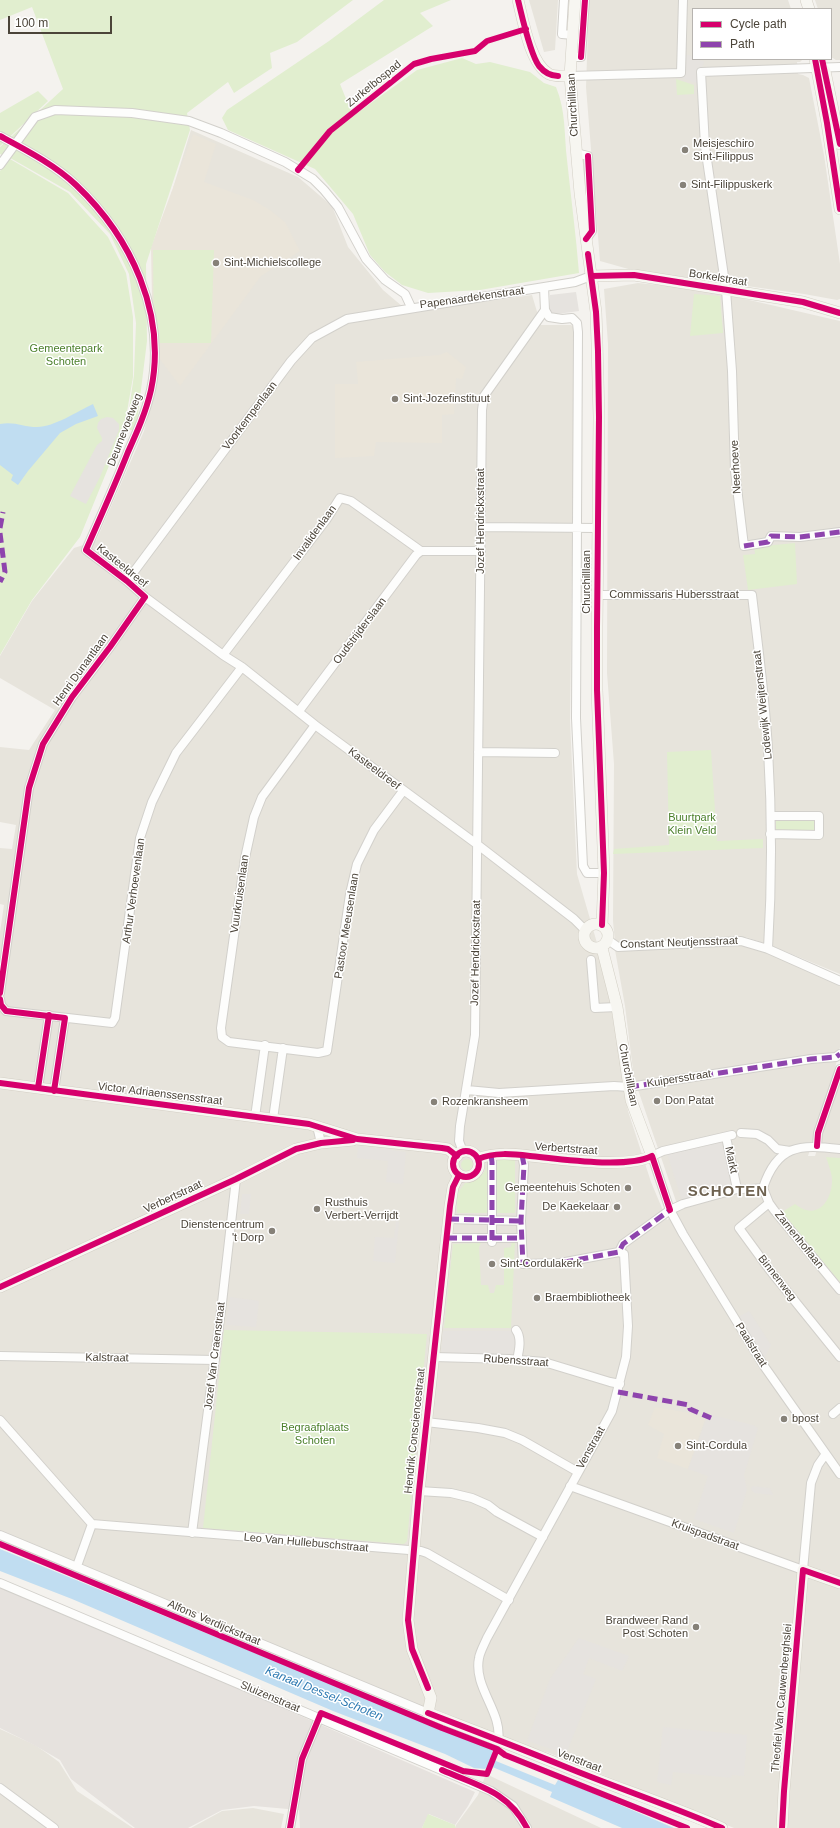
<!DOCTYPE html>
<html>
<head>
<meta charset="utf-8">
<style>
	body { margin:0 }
	#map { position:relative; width:840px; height:1828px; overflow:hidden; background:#f4f2ee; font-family:Helvetica,sans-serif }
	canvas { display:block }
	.legend { position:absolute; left:692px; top:8px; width:140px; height:52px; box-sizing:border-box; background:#fff; border:1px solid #b7b4b0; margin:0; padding:5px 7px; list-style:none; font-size:12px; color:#4b4439 }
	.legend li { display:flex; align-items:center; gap:8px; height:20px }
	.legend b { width:20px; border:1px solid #b7b4b0 }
	.scale { position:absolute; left:8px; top:16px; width:104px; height:18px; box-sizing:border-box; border:2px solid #4b4439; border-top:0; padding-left:5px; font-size:12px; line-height:14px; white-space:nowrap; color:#4b4439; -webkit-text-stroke:3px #fff; paint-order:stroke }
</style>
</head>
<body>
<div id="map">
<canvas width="840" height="1828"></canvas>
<ul class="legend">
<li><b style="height:5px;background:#d6006c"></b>Cycle path</li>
<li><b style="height:5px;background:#8e44ad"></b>Path</li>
</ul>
<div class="scale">100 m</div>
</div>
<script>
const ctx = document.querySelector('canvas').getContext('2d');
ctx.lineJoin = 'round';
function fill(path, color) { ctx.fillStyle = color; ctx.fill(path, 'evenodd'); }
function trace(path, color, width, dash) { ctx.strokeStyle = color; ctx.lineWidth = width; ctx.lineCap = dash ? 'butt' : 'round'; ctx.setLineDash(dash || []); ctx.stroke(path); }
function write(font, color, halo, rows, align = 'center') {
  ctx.font = font + ' Helvetica,sans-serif'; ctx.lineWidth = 3; ctx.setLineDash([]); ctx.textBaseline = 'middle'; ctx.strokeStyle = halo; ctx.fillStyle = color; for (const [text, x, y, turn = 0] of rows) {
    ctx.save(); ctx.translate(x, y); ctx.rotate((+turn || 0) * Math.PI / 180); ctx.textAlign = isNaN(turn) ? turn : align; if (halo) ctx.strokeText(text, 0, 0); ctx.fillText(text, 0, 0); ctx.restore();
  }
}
fill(new Path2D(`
	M529,0H558L555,50L544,52Z
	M589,0H788L791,9H693V59H803L800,62H797L798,74L803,75L809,78L824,155L840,264V299L837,300L804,294L632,270L600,261L586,87Z
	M815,0H840V60H836L831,57V9H818Z
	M191,130L298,177L332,206L348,247L383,290L409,312L532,295L541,325H571L575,328L570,721L577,874L606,974L628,1111L651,1182L667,1220L679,1210L634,1078L625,1006L615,950L744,943L840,985V1047L834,1073L808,1156H815L840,1079V1828H734L549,1753L474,1730L0,1537V932L4,905L0,904V848L12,849L16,825L0,822V747L29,750L55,710L0,678V656L32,601L74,548L96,541L144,431L149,412L156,243Z
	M638,283L688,288L732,296L840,321V974L772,946L746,937L615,943L613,921L614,764L607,673L608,344L604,289Z
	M0,1729L35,1745L48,1754L59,1762L77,1791L133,1828H0Z
	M486,1774L601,1828H456V1825L478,1795Z
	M253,1808L284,1814L281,1828H191L222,1811Z`), '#e7e4dc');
fill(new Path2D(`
	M0,1585L475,1792L468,1806L455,1825L429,1814L422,1828H300L299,1810L254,1806L222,1810L188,1828H135L71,1779L60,1760L34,1745L0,1728Z`), '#e6e2de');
fill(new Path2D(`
	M193,134L216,144L204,182L253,200L270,210L285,222L300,251L261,276L180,386L153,350L151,247Z
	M447,352L466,367L462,379L456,378L454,414L442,415V443L376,442L374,456L335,458V384H358L356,362L439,355Z
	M655,1407L695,1414L705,1419L688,1469L657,1458L664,1434L648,1425Z`), '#eae5da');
fill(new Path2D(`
	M0,0H353L297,42L270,53L272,68L234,93L228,82L187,113L190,130L146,264L147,341L136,430H126L134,375L136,323L129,274L110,234L70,192L12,159L0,154V147L63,89L32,7L0,20Z
	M384,0H451L420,13L433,26L340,84L353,116L417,70L462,58L476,64L490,62L530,72L544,83L556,87C566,111 564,134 567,160C571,198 576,235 579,273L480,290L428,293L402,285L385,272L370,255L353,214L315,169L228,130L222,118L227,110L329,41Z
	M676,79L694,85V94L677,95Z
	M38,91L48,101L0,146V113Z
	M10,159L68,193L108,237L126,273L133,317V377L124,429L80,537L32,600L0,655V171Z
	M153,250H214L211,343H154Z
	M694,294L720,296L723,333L690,336Z
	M795,543L797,584L748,590L743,555L755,554L754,547Z
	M711,750L717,841L763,839V848L613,854L614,849L669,845L667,752Z
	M776,818L817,819L816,831H776Z
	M826,1157L840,1158V1282L782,1212L795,1204C798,1206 802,1209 806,1210C824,1215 833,1193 832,1178C831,1171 828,1163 826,1157Z
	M461 1165a6 6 0 1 1 12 0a6 6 0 1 1-12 0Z
	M490,1160H515V1213H457V1194L465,1183C481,1180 484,1174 490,1160Z
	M512,1241L515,1242L511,1328H444L453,1244L481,1243L479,1247L481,1285H488L490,1293H494L496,1285H504V1248L511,1247Z
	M224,1330L427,1334L407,1541L404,1544L203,1528Z
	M428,1814L455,1825L456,1828H422Z`), '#e1eecf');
fill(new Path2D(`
	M681,55H689L693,57V59L704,61L701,72V85L682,78Z
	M576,292L579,311L550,315V295Z
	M107,417L113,418L119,424V430L100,477L86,504L70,496L97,445L102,441V438L97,428L98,423L101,419Z
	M726,1137L737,1189L683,1204L666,1150Z
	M358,1146L406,1152L403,1184L386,1182L388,1161L357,1158Z
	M242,1194H251L249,1214H240Z
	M396,1221L399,1222L395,1263L373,1261L375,1237L394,1238Z
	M230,1297L259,1301L256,1327L226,1325Z
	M749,1311L771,1345L764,1359L738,1317Z
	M443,1331H515L516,1356H441Z
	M708,1414L753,1425L758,1428L744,1475L747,1490L734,1533L694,1519L708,1476L688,1469Z
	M752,1486L770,1488L773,1495L754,1493L751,1489Z
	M579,1638L629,1656L622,1671L589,1658L583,1674L596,1679L566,1754L527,1741L550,1679Z
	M663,1727L747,1735L744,1776L732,1775L731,1778L673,1772L671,1785L657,1782Z`), '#e6e3df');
fill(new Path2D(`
	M93,404L98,416L76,424L60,433L28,471L18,485L11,480L13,475L0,465V424C14,421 24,427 37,427C54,427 78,411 93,404Z
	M0,1549L493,1750L491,1759L555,1785L558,1780L569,1783L674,1828H622L550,1797L552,1792L490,1766H488L485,1769L474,1768L445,1754L333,1711L72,1599L0,1571Z`), '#c0ddf1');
const street = new Path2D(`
	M564,0L562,34L573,35
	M571,57H581L585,0
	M840,67L701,72L705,146L726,290L732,371L735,471L744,546L768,542L771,536L800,537L840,532
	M570,76L681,73L683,0
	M0,136C26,150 55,165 76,185C131,237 167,314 151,390C146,412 137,432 128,452C115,485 100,518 86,550L127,581L145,597L223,655L242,667L315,725L478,845L574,919L585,930
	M576,153L588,156L592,231L586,239
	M0,165L35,117L55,110L132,113L189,121L221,133L285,162L313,179L324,190L338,207L366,259L385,280L405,294L411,307
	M545,310L549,317L562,319L572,318L577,323L578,332L576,718L583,866L587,873H604
	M481,527L597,528
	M127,581L291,361L312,338L347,319L575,282L591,276
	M596,595H752C758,646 765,697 768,749C772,815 772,883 768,949
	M223,655L326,520L340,498L351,501L421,551H481
	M299,711L416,555L421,551
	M315,725L262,797L254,817L245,858L221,1028L222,1037L229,1042L318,1053L327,1051L350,894L357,864L374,830L403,791
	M478,752L555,753
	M770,834L819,835V816H771
	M608,940L618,947L741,941L768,949L840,981
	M591,960L595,1008L617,1007
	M0,993L29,788L43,744L72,697L110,647L145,597
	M0,999L1,1005L6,1011L112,1023L115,1018L140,838L152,802L176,753L242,667
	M38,1088L49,1015
	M467,1090L499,1093L614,1086L629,1087L811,1059L836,1057L840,1054
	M54,1091L65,1018
	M255,1117L265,1045
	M273,1119L283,1048
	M317,1126L321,1143
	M741,1133L757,1134L768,1140L777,1149L790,1151
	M732,1135L663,1151L652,1156L670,1210L683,1234L764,1366L840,1474
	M726,1137L737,1189
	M817,1146L818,1133L840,1069
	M840,1149C799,1144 777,1145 763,1188L769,1203L774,1210L840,1290
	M463,1152L459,1141L460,1126L475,1035L482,410L484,396L545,310L544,287
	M491,1155L492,1162V1242
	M522,1155L524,1165L521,1221L523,1264L560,1263L619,1252
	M752,1189L763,1188
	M769,1203L739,1228L769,1269L840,1357
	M449,1219L521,1221
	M447,1238H521
	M619,1252L623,1244L670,1210L683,1204L737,1189H743
	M516,1330C522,1338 519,1351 517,1360
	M0,1356L215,1360
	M434,1357L509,1359L544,1362L610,1382L620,1384
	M833,1414L840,1408
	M0,1420L92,1524L421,1551L427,1553L509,1600
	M426,1422L478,1428L505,1433L522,1440L578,1472
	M570,1486L803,1570L811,1483L818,1465L825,1455
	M419,1491L451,1493L472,1498L488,1505L497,1512L543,1537
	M192,1533L222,1303L236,1179
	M0,1535L428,1713
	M77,1566L92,1524
	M0,1583L491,1791L513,1806L527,1828
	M498,1741C503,1712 473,1688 479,1658C480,1652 484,1645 487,1638L612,1411L626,1357L628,1326L624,1254L619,1252
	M0,1788L54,1828
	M290,1828L302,1759L319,1718`);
const secondary = new Path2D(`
	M518,0C523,20 530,64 549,74C555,77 564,76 570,76
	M575,0L570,76L580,193L596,312L597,343L599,417L597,627V690L604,873L602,925
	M806,0L809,9
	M815,59L827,123L840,209
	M825,71L840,144
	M591,276L634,275L659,279L803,302L840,313
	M584 936a12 12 0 1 1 24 0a12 12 0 1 1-24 0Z
	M0,1083L309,1124L357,1139L442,1148L448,1149L457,1156
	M453 1164a13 13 0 1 1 26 0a13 13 0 1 1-26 0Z
	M478,1159C494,1152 513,1154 530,1156C560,1159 626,1169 652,1156L631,1100L617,1007L602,948
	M459,1175L453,1187L450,1206L419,1491L408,1620L412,1649L431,1698L428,1713C472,1730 517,1747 561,1765C614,1787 669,1805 722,1828
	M0,1287L236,1179L296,1149L321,1143L353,1140
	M782,1828L784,1791L803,1570L840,1583`);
trace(street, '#d2d0cb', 10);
trace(secondary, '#d3cfc5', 12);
trace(street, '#fdfdfc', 8);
trace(secondary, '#f7f6f1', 11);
trace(new Path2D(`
	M0,528L3,512
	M0,533L5,572L0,582
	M744,546L768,542L771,536L800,537L840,532
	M629,1087L811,1059L836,1057L840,1054
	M491,1155L492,1162V1242
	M522,1155L524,1165L521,1221L523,1264L560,1263L619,1252L623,1244L670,1210
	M449,1219L521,1221
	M447,1238H521
	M618,1392L689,1405L690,1409L711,1418`), '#8e44ad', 5, [10, 5]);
trace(new Path2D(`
	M518,0C522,16 530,54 539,66C544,72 551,76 558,76
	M581,57L585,0
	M815,59L827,123L840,209
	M822,59L840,144
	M0,136C26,150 55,165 76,185C131,237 167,314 151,390C146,412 137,432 128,452C115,485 100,518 86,550L127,581L145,597L110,647L72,697L43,744L29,788L0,993
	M298,170L330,131L414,64L431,59L475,51L487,41L526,29
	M586,239L592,231L588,156
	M588,254L596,312L598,351L599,417L597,627V690L604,873L602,925
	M591,276L634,275L659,279L803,302L840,313
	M0,999L1,1005L6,1011L65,1018L54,1091
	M0,1083L309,1124L357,1139L442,1148L448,1149L457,1156
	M38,1088L49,1015
	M817,1146L818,1133L840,1069
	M453 1164a13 13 0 1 1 26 0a13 13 0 1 1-26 0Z
	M478,1159C494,1152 513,1154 530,1156C560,1159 626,1169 652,1156L670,1210
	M0,1287L236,1179L296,1149L321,1143L353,1140
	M0,1544L442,1728L497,1749L505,1755L687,1828
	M428,1688L412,1649L408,1620L419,1491L450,1206L453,1187L459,1175
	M428,1713C472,1730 517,1747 561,1765C614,1787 669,1805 722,1828
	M442,1770C478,1786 508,1791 527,1828
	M290,1828L302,1759L321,1713L463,1771L487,1774L497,1749
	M782,1828L784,1791L803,1570L840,1583`), '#d6006c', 6);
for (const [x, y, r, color] of [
	[685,150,4,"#868178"],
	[683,185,4,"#868178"],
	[216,263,4,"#868178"],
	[395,399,4,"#868178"],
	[657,1101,4,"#868178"],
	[434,1102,4,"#868178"],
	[628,1188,4,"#868178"],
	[617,1207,4,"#868178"],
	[317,1209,4,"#868178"],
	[272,1231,4,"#868178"],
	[492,1264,4,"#868178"],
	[537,1298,4,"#868178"],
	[784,1419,4,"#868178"],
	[678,1446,4,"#868178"],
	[696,1627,4,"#868178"]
]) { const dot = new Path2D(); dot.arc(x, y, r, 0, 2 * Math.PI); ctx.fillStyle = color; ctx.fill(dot); trace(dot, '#fff', 1.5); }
write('11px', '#4b4439', '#fff', [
	["Zurkelbospad",374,84,-39],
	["Churchilllaan",573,105,-93],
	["Borkelstraat",718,278,9],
	["Papenaardekenstraat",472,298,-8],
	["Voorkempenlaan",250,416,-53],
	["Deurnevoetweg",125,430,-69],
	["Neerhoeve",736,467,-93],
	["Jozef Hendrickxstraat",481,521,-90],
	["Invalidenlaan",315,533,-54],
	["Kasteeldreef",122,566,39],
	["Churchilllaan",587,582,-90],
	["Commissaris Hubersstraat",674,595],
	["Oudstrijderslaan",360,631,-53],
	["Henri Dunantlaan",81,670,-54],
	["Lodewijk Weijtenstraat",763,705,-96],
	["Kasteeldreef",374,769,37],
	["Arthur Verhoevenlaan",134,891,-82],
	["Vuurkruisenlaan",240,894,-82],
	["Pastoor Meeusenlaan",347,926,-81],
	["Constant Neutjensstraat",679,943,-2],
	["Jozef Hendrickxstraat",476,953,-89],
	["Churchilllaan",628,1075,79],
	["Kuipersstraat",679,1079,-9],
	["Victor Adriaenssensstraat",160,1094,7],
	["Verbertstraat",566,1149,4],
	["Markt",731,1160,78],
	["Verbertstraat",173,1197,-25],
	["Zamenhoflaan",799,1240,51],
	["Binnenweg",777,1278,52],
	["Paalstraat",751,1345,58],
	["Jozef Van Craenstraat",215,1356,-83],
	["Kalstraat",107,1358,1],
	["Rubensstraat",516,1361,4],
	["Hendrik Consciencestraat",415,1431,-84],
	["Venstraat",591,1448,-61],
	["Kruispadstraat",705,1535,20],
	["Leo Van Hullebuschstraat",306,1543,5],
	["Alfons Verdijckstraat",214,1623,23],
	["Sluizenstraat",270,1697,23],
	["Theofiel Van Cauwenberghslei",782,1698,-85],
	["Venstraat",579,1761,21]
]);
write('11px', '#4b4439', '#fff', [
	["Meisjeschiro",693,144],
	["Sint-Filippus",693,157],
	["Sint-Filippuskerk",691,185],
	["Sint-Michielscollege",224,263],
	["Sint-Jozefinstituut",403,399],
	["Don Patat",665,1101],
	["Rozenkransheem",442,1102],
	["Gemeentehuis Schoten",620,1188,"right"],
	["Rusthuis",325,1203],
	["Verbert-Verrijdt",325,1216],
	["De Kaekelaar",609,1207,"right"],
	["Dienstencentrum",264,1225,"right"],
	["'t Dorp",264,1238,"right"],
	["Sint-Cordulakerk",500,1264],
	["Braembibliotheek",545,1298],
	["bpost",792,1419],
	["Sint-Cordula",686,1446],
	["Brandweer Rand",688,1621,"right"],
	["Post Schoten",688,1634,"right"]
], 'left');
write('11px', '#4a7f2a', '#fff', [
	["Gemeentepark",66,349],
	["Schoten",66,362],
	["Buurtpark",692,818],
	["Klein Veld",692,831],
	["Begraafplaats",315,1428],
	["Schoten",315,1441]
]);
write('italic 12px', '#2e7ab2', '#fff', [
	["Kanaal Dessel-Schoten",324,1694,22]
]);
ctx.letterSpacing = '1px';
write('bold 15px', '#6e6250', '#fff', [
	["SCHOTEN",728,1192]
]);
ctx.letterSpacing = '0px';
</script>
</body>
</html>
